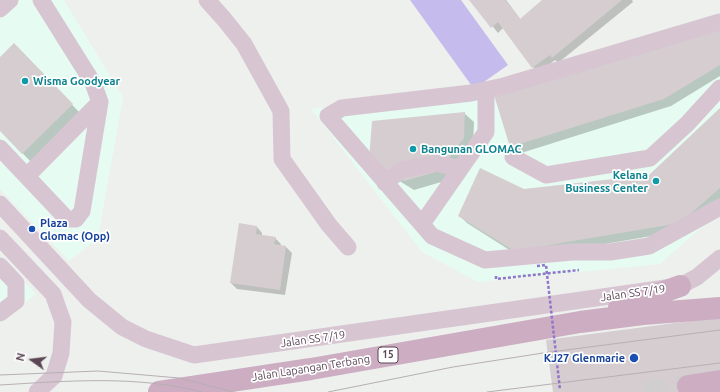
<!DOCTYPE html>
<html>
<head>
<meta charset="utf-8">
<style>
	body { margin:0 }
	#map { position:relative; width:720px; height:392px; overflow:hidden; background:#edf0ed; font-family:Ubuntu,sans-serif }
	canvas { display:block }
	.north { position:absolute; left:12px; top:340px; width:40px; height:40px; -webkit-text-stroke:3px #fff; paint-order:stroke; rotate:284deg; font-size:11px; font-weight:700; line-height:16px; text-align:center; color:#5a4654 }
	.north::after { content:''; display:block; margin:auto; width:14px; height:18px; background:#5a4654; clip-path:polygon(50% 0,100% 100%,50% 72%,0 100%) }
</style>
</head>
<body>
<div id="map">
<canvas width="720" height="392"></canvas>
<div class="north">N</div>
</div>
<script>
const ctx = document.querySelector('canvas').getContext('2d');
ctx.lineJoin = 'round';
function fill(path, color) { ctx.fillStyle = color; ctx.fill(path, 'evenodd'); }
function trace(path, color, width, dash) { ctx.strokeStyle = color; ctx.lineWidth = width; ctx.lineCap = dash ? 'butt' : 'round'; ctx.setLineDash(dash || []); ctx.stroke(path); }
function write(font, color, halo, rows, align = 'center') {
  ctx.font = font + ' Ubuntu,sans-serif'; ctx.lineWidth = 3.5; ctx.setLineDash([]); ctx.textBaseline = 'middle'; ctx.strokeStyle = halo; ctx.fillStyle = color; for (const [text, x, y, turn = 0] of rows) {
    ctx.save(); ctx.translate(x, y); ctx.rotate((+turn || 0) * Math.PI / 180); ctx.textAlign = isNaN(turn) ? turn : align; if (halo) ctx.strokeText(text, 0, 0); ctx.fillText(text, 0, 0); ctx.restore();
  }
}
fill(new Path2D(`
	M0,0H64L123,97L98,238L69,261L0,189Z
	M720,22V211L660,264L478,282L422,252L311,109L474,89Z
	M0,257L36,294L0,322Z`), '#e6fbf1');
fill(new Path2D(`
	M410,0H461L508,65L474,89Z`), '#c6bbed');
fill(new Path2D(`
	M472,0H506L521,20L543,0H632L633,2L558,63L555,60L538,73L503,28L498,33Z
	M720,26V76L671,106L518,154L511,147Z
	M23,54L81,114L32,163L0,130V58Z
	M720,109V202L687,230L522,258L467,223L460,216L649,176Z
	M464,113L474,122L473,147L448,180L414,190L380,169Z
	M257,227L262,233V236L275,238L281,244L280,246L286,247L292,253L285,295L237,289L231,283Z`), '#0003');
fill(new Path2D(`
	M469,0H505L520,19L542,0H622L552,58L550,55L532,68L498,22L491,28Z
	M720,25V65L664,99L510,147L494,95Z
	M14,43L73,104L22,154L0,131V57Z
	M720,108V188L680,223L514,251L458,216L480,168L524,189L649,175Z
	M465,112L464,138L439,171L404,181L369,160L372,121Z
	M239,223L257,226L256,234L276,237L274,244L286,246L280,290L230,283Z
	M720,317V376L689,392H553L546,340Z`), '#d5cdd0');
trace(new Path2D(`
	M644,392L688,386`), '#d0cece', 22, [22, 11]);
trace(new Path2D(`
	M496,276V279L579,270`), '#9175ca', 2.5, [3, 2]);
trace(new Path2D(`
	M207,0L224,19L244,44L281,111L282,159L329,225L348,247
	M0,9L10,0
	M720,22L504,86L471,93L342,108L328,116L432,236L485,260L572,252H610L649,246L720,207
	M0,148L67,219H76L82,211L100,102L93,83L41,0
	M513,157L546,175L650,158L687,124L720,88
	M27,176L100,102
	M385,183L401,170L437,163L460,169
	M0,204L89,300L122,327L146,339L194,355L680,286L697,277L720,258
	M422,224L486,132V90
	M0,238L53,294L63,322L61,353L54,376L37,392
	M0,266L16,283V301L0,313`), '#d7c6d2', 17);
trace(new Path2D(`
	M619,308L680,286
	M688,386L720,381
	M159,392L311,369L580,322L643,314L720,308`), '#ccadc2', 22);
trace(new Path2D(`
	M0,375L98,371L179,378L234,392
	M0,385C67,381 136,375 202,392
	M328,392L453,367L543,353L720,330
	M487,392L720,363`), '#b7afb4', 1);
trace(new Path2D(`
	M537,266L546,265L560,390`), '#9175ca', 2.5, [3, 2]);
for (const [x, y, r, color] of [
	[25,81,4,"#0f9aa8"],
	[413,149,4,"#0f9aa8"],
	[656,181,4,"#0f9aa8"],
	[32,229,4,"#1a4fb4"],
	[634,358,5,"#1a4fb4"]
]) { const dot = new Path2D(); dot.arc(x, y, r, 0, 2 * Math.PI); ctx.fillStyle = color; ctx.fill(dot); trace(dot, '#fff', 1.5); }
for (const [x, y, w] of [
	[388,355,20]
]) { const box = new Path2D(); box.roundRect(x - w / 2, y - 8, w, 16, 3); ctx.fillStyle = '#fff'; ctx.fill(box); trace(box, '#5a4654', 1); }
write('bold 10px', '#5a4654', null, [
	["15",388,355]
]);
write('bold 11px', '#0d838f', '#fff', [
	["Wisma Goodyear",33,81],
	["Bangunan GLOMAC",421,149],
	["Kelana",648,175,"right"],
	["Business Center",648,188,"right"]
], 'left');
write('bold 11px', '#164399', '#fff', [
	["Plaza",40,223],
	["Glomac (Opp)",40,236],
	["KJ27 Glenmarie",625,358,"right"]
], 'left');
write('11px', '#5a4654', '#fff', [
	["Jalan SS 7/19",633,293,-8],
	["Jalan SS 7/19",313,339,-8],
	["Jalan Lapangan Terbang",311,368,-9]
]);
</script>
</body>
</html>
